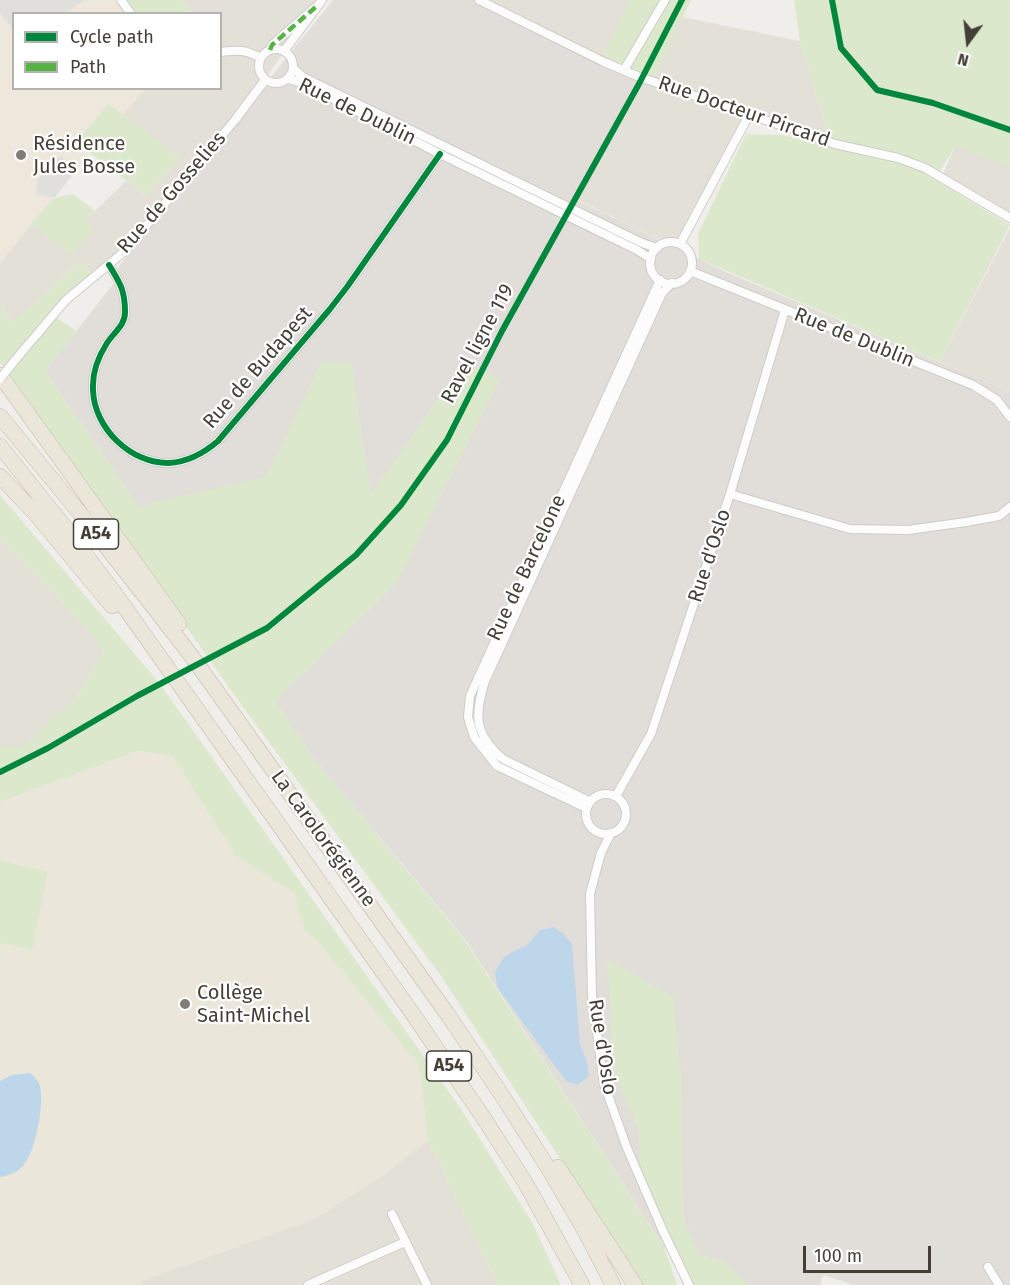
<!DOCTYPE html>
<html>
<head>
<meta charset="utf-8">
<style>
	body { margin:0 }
	#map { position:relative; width:1010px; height:1285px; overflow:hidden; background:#f0eeea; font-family:"Fira Sans",sans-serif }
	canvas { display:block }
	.legend { position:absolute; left:12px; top:12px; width:210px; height:78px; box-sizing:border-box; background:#fff; border:2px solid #b5b3af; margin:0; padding:8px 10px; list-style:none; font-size:18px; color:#454037 }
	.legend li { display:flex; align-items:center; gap:12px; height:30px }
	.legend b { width:30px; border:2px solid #b5b3af }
	.north { position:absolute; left:938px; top:12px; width:60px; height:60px; -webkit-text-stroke:4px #fff; paint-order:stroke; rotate:195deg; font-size:16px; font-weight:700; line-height:24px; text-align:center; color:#454037 }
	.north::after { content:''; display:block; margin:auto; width:21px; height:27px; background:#454037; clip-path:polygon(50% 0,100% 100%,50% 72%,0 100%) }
	.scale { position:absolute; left:803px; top:1246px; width:128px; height:27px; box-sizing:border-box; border:3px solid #454037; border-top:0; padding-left:8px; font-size:18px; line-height:21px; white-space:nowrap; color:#454037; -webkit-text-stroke:4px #fff; paint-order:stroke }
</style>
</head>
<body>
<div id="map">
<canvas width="1010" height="1285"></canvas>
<ul class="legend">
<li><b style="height:8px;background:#00873e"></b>Cycle path</li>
<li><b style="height:8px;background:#57b346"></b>Path</li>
</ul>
<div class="north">N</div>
<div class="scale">100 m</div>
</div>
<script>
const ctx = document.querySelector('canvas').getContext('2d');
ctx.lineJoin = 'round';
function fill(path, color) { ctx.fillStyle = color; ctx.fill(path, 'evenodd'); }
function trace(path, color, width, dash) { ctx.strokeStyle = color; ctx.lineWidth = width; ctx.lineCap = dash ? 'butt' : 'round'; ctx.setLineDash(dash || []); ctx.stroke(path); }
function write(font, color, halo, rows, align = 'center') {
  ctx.font = font + ' "Fira Sans",sans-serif'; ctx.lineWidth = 4.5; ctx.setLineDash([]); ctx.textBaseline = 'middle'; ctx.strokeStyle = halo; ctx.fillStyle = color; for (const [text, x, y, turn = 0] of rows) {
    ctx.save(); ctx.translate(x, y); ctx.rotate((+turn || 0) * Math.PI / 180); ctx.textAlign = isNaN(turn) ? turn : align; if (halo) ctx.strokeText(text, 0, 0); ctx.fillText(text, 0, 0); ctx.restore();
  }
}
fill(new Path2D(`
	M181,0H328L293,39L261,85L95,277L80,261L13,323L0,301V263L31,224L73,254L85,221L126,181L146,196L180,158L123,115L145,89L220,88V14L192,13Z
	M482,0H630L600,60Z
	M682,17L800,41L830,142L652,81Z
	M640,82L749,115L680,244H662L658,239L574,198Z
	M956,145L1010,167V217L941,178Z
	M1010,228V392L940,362Z
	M0,539L59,598L104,651L77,697L23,747H0Z
	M428,1140L498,1285H430L407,1239L362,1257L302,1285H140L143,1280L314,1219L383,1175Z
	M405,1245L424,1285H322Z`), '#e3e0d8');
fill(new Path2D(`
	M0,0H118L127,13L14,14V88L145,89L123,115L110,104L81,136L90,153L0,263Z`), '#eee7db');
fill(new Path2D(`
	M333,0H488L640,82L574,199L726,272L1010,392V1285H854L823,1275L820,1285H748L724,1261L664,1247L465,939L315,760L45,371L114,283L119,266Z`), '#e1deda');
fill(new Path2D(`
	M138,751L172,756L236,856L295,894L299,915L305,931L319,943L419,1065L428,1140L383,1175L314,1219L143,1280L140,1285H0V802Z`), '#eae6da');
fill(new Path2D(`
	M127,0H181L192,13H136Z
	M628,0H691L652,81L600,60L629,1Z
	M794,0H1010V167L956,146L937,175L904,161L1010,225L940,362L699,259L698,234L746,134L782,135L844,147L830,142L800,41Z
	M109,104L180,158L146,196L90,153L81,136Z
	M73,194L95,211L85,221L95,230L72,254L31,224L54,198Z
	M80,261L95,277L53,316L77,331L45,371L139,506L266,477L321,362H351L371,494L465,361L500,380L397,583L275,701L315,760L464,939L664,1247L677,1285H642L441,976L235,696L0,363V301L13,323Z
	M0,495L160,684L461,1109L533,1224L561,1285H498L428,1140L419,1065L319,943L305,931L299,915L295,894L236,856L172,756L138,751L0,802V747L23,746L77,697L104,651L59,598L0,539Z
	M0,861L48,871L32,950L0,943Z
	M607,959L646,981L673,998L681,1076L684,1219L699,1255L724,1261L748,1285H690L641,1170L638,1130L614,1070Z`), '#dce8cc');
fill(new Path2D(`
	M0,0H84L67,13L14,14L13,28L0,14Z
	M60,156L77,170L54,198L36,194L37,180Z`), '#e1dfdb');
fill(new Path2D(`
	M553,927L563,933L572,944L580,1044L587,1062L589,1076L578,1085L566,1081L497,987L495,972L503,958L512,952L526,946L540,930Z
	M30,1073C33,1076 37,1079 39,1083C46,1100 35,1156 21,1168C16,1173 7,1176 0,1177V1081L12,1075Z`), '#bed6ea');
const street = new Path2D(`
	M121,0L131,14
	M479,0L604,62L637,76L835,144L898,158L925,168L1010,218
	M259 66a17 17 0 1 1 34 0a17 17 0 1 1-34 0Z
	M270,50L272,45L318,5
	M284,51L322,0
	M220,52C239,50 244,49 261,58
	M294,69L303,77L642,243L657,248
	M624,70L665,0
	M288,79L300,82L440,154L637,250L651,259
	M650 263a21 21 0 1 1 42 0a21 21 0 1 1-42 0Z
	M680,244L749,115
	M109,265C120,283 125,290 125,312C125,326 114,332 107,343C98,357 92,373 93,390C94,428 131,464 169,463C188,462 204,453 218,441L330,309L347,287L440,154
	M690,271L973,385L997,400L1010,417
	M16,359L66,300L125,251L235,120L265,80
	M730,494L850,529L908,530L966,522L999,516L1010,507
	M586 814a20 20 0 1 1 40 0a20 20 0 1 1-40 0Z
	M616,796L651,734L730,494L785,310
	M589,801L503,759C474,734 474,715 485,681L662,293L672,283
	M586,808L497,766L474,737L468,717L470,696L660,280
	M611,833L601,853L590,894L592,996L604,1084L627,1148L663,1231L689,1285
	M392,1214L427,1285
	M988,1267L999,1285
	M308,1285L405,1242`);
const highway = new Path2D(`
	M0,375L179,624
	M0,416L84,518L190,654L448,1015L503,1097L547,1166L585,1231L613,1285
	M0,446L67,530L116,595L415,1017L485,1120L526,1184L582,1285
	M0,476L34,512L112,606
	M558,1167L635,1285`);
trace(street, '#ceccc8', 10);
trace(highway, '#c5bba8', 16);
trace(street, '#fdfcfc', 8);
trace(highway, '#eae6da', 15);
const streetBridge = new Path2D(`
	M0,379L16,359`);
trace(streetBridge, '#ceccc8', 10, []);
trace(streetBridge, '#fdfcfc', 8);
trace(new Path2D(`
	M270,50L272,45L318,5`), '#57b346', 4.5, [9, 4.5]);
trace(new Path2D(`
	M832,0L841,48L877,90L933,103L1010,130
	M109,265C120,283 125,290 125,312C125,326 114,332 107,343C98,357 92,373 93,390C94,428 131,464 169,463C188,462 204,453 218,441L330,309L347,287L440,154
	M0,772L48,748L137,696L267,628L356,555L401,505L447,440L502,331L640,82L682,0`), '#00873e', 6);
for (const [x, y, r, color] of [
	[21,155,6,"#817d76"],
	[185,1004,6,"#817d76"]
]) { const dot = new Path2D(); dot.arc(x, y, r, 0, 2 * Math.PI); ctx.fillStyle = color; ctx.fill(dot); trace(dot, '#fff', 2); }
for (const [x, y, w] of [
	[96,534,45],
	[449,1066,45]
]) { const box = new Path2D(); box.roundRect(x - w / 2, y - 15, w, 30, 4.5); ctx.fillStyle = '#fff'; ctx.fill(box); trace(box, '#454037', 1.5); }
write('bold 18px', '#454037', null, [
	["A54",96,534],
	["A54",449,1066]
]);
write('20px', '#454037', '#fff', [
	["Rue de Dublin",357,112,26],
	["Rue Docteur Pircard",744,112,19],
	["Rue de Gosselies",172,193,-49],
	["Rue de Dublin",854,338,22],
	["Ravel ligne 119",478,344,-62],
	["Rue de Budapest",258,368,-49],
	["Rue d'Oslo",710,556,-72],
	["Rue de Barcelone",527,568,-65],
	["La Carolorégienne",323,839,54],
	["Rue d'Oslo",602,1047,81]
]);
write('20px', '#454037', '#fff', [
	["Résidence",33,144],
	["Jules Bosse",33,167],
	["Collège",197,993],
	["Saint-Michel",197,1016]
], 'left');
</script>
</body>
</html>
